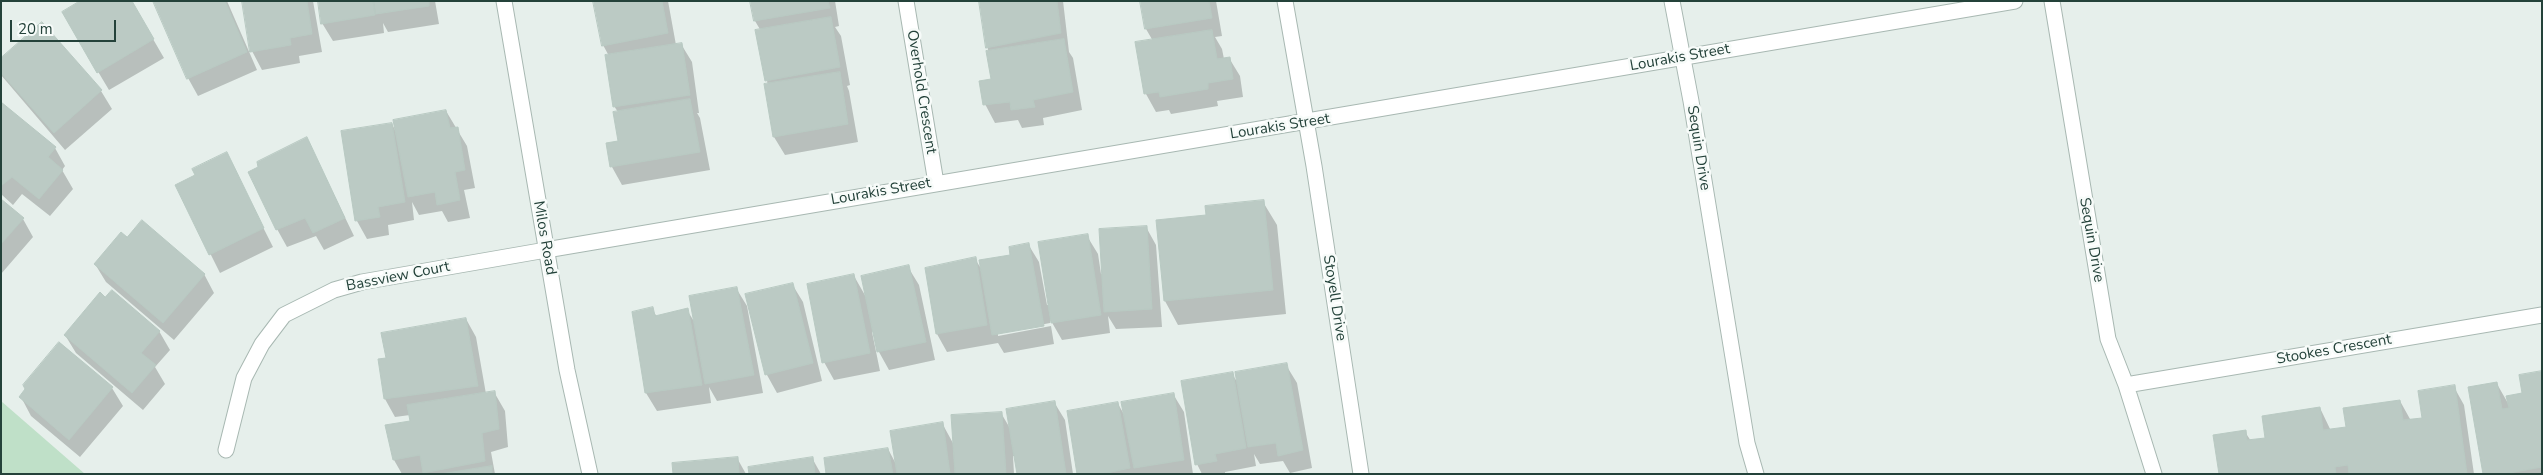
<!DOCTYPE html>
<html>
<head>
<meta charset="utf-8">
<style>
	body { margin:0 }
	#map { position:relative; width:2543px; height:475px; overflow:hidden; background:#e6efeb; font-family:"Nunito Sans",sans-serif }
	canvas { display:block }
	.frame { position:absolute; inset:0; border:2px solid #24423a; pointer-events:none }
	.scale { position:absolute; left:10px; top:20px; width:106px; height:22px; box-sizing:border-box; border:2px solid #24423a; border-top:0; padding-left:6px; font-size:15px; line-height:18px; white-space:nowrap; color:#24423a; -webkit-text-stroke:4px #f7fbf9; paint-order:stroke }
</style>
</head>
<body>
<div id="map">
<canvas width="2543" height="475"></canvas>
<div class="frame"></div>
<div class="scale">20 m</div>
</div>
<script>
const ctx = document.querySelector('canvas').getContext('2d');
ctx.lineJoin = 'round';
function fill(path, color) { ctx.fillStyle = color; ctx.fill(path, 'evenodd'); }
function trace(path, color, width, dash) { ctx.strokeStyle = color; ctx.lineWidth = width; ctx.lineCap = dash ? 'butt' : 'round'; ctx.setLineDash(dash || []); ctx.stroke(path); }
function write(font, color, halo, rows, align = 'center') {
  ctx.font = font + ' "Nunito Sans",sans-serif'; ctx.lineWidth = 5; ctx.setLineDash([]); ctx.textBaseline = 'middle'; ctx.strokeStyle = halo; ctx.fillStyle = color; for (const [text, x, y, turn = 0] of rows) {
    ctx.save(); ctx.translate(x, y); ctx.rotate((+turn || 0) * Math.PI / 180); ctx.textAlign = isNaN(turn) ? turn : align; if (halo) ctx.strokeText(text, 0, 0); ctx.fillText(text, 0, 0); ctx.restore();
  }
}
fill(new Path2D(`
	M1,401L85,474H1Z`), '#bfe0c8');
fill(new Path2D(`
	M131,1L164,58L109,90L63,13Z
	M155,1H227L257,70L198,96L188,78Z
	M243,1H313L322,52L299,56L300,63L262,70L252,51Z
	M319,1H435L439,24L388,32L383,23L384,33L333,41L322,23Z
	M595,1H668L676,45L681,44L692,62L699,113H697L700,118L710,170L622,185L612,167L619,142L618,112L614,106L609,56L603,45Z
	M752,1H835L839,26L835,27L841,36L850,85L847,86L849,91L858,142L785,155L774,137L761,31L755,21Z
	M980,1H1063L1069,52L1073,58L1082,110L1043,118L1044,125L1022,128L1018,120L995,123L985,104L993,80Z
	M1142,1H1216L1222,36L1215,37L1222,49L1224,59L1229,58L1240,76L1243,97L1217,101L1218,106L1171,114L1169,110L1156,112L1146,94L1137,44L1153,41L1146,29Z
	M42,24L101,91L112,109L65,150L1,75V60Z
	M1,103L55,148L65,166L62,170L73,189L50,216L22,194L13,205L1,194Z
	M446,111L467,146L475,188L464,190L470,218L448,222L442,211L419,215L412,202L414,220L388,225L389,235L367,239L357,221L392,124L396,132Z
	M307,139L354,236L324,250L316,236L287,247L277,229Z
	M226,154L273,247L220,273L176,185L196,175Z
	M1,200L23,219L33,237L1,274Z
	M1263,202L1277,225L1286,314L1178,325L1165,301L1157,221L1207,216Z
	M1146,227L1156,245L1162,327L1116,329L1108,316L1110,333L1062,340L1050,319V323L998,333V336L1051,326L1054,344L1004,353L998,343L947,352L937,334L975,259L982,270L1012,256L1028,244L1039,262L1047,305H1049L1087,236L1098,254L1101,274H1103Z
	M127,239L204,274L214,293L174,340L106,282L95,264Z
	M908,267L919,285L935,360L889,370L879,352L874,331L872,332L880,371L834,380L824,362L854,276L866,297Z
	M792,284L803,302L822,381L777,393L767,375L747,295Z
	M736,288L747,306L763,393L717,401L709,387L711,403L657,411L646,393L633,313L652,309L657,317L687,310L695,323Z
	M466,319L476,337L486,394L494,392L505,411L508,447L491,452L495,474H402L394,460L387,426L412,422L410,415L395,417L385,399L387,359Z
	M159,331L170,350L155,367L165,384L143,410L76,353L65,335Z
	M60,343L112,388L123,406L80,457L31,416L21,397Z
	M1286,365L1297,383L1312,468L1290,473L1283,461L1260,464L1254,454L1256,466L1225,472V474H1202L1197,464L1232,374L1238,383Z
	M2542,372V474H2484L2497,384L2509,405L2523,394Z
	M2454,387L2464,405L2474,474H2220L2245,432L2251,441L2266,439L2320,408L2331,431L2347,428L2400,401L2410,419H2424Z
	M1173,394L1184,412L1193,474H1079L1118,404L1125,416Z
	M1054,402L1065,420L1073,474H1018L1015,456H1013L1014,474H828L888,449L896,464L942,423L954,445L1001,413L1011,430Z
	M737,458L746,474H675Z
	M812,458L821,474H750Z`), '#0003');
const building = new Path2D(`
	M80,1H132L154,39L97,73L62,12Z
	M153,1H225L247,52L187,79Z
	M242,1H307L312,34L290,38L291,45L250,52Z
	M318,1H373L375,15L321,24Z
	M374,1H429V6L376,14Z
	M593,1H662L668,33L602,46Z
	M750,1H828L830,8L754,21Z
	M979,1H1057L1061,33L986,48Z
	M1140,1H1209L1212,18L1145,29Z
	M831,17L840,67L765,81L755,30Z
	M42,22L102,90L54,133L1,73V58Z
	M1212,30L1217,59L1230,57L1233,79L1208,83V89L1160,97L1159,92L1144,94L1135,42Z
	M1064,39L1073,92L1033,100L1035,107L1011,110L1010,102L983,105L979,81L991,79L986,51Z
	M682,43L690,95L613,107L605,55Z
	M840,72L848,124L773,137L764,84Z
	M690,99L700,152L610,167L606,143L618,141L613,112Z
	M1,102L56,147L48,157L63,170L39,199L12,177L1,186Z
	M446,110L450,128L458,127L465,170L455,172L460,200L437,205L435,192L408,197L393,120Z
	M392,123L405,202L378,207L380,217L355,221L341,131Z
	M307,137L345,218L313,233L305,218L276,230L248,172L258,167L257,162Z
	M227,152L264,228L209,255L175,185L195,175L192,169Z
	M1,199L24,218L1,244Z
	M1264,200L1273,290L1164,301L1156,220L1206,215L1205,206Z
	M142,220L205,274L163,323L94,264L121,232L127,237Z
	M1147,226L1152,309L1104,312L1099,229Z
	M1088,234L1101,315L1051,323L1038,242Z
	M1029,243L1044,326L992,335L979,260L1010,255L1009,247Z
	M976,257L987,325L936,334L925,268Z
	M909,265L926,342L877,352L861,276Z
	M854,274L870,353L822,363L807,284Z
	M793,283L813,363L765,375L745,294Z
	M737,287L754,375L705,384L689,296Z
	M112,290L160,331L141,353L156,365L132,393L64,335L100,292L105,297Z
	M653,307L655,316L688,308L702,385L645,393L632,312Z
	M466,318L478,386L384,399L378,359L386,358L381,333Z
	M59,342L113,387L69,440L19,397L25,389L23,385Z
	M1287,363L1303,450L1278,456L1276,443L1248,447L1235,372Z
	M2542,371V467L2504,474H2483L2468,387L2497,382L2502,409L2509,408L2506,396L2522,393L2519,375Z
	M1233,372L1246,448L1215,454L1217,461L1195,465L1181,381Z
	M2455,385L2467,474H2349L2348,465L2335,467L2336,474H2219L2213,435L2246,430L2247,440L2265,438L2262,416L2320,407L2323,430L2346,427L2343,408L2400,400L2403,420L2422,418L2418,391Z
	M495,391L499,429L482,433L485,461L423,473L420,455L393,460L385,425L410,421L407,405Z
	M1174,393L1184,460L1134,468L1121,402Z
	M1055,401L1066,474H1017L1006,409Z
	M1118,402L1130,468L1102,474H1077L1067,411Z
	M1002,412L1006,474H955L951,415Z
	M943,422L950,474H897L890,431Z
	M888,448L893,474H826L824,458Z
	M738,457L739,474H673L672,463Z
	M813,457L815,474H749L748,467Z
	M492,466V474H441Z`);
fill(building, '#bbcac4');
trace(building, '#b8c9c2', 1);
const minor = new Path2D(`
	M906,1L936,183
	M1285,1L1314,166L1361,474
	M1672,1L1691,101L1747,443L1756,474
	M2052,1L2108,339L2126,385L2154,474
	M2126,385L2542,315
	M226,450L244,378L262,344L284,315L334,290L362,282L546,250`);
const tertiary = new Path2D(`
	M504,1L567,370L590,474
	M546,250L2015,1`);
trace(minor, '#a8b8b2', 17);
trace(tertiary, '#a8b8b2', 17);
trace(minor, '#fff', 15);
trace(tertiary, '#fff', 15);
write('15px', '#24423a', '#f7fbf9', [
	["Lourakis Street",1680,58,-10],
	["Overhold Crescent",921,92,81],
	["Lourakis Street",1280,127,-9],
	["Sequin Drive",1698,148,81],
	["Lourakis Street",881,192,-10],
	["Milos Road",544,238,80],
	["Sequin Drive",2091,240,80],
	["Bassview Court",398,277,-11],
	["Stoyell Drive",1334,298,81],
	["Stookes Crescent",2334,350,-10]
]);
</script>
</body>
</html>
